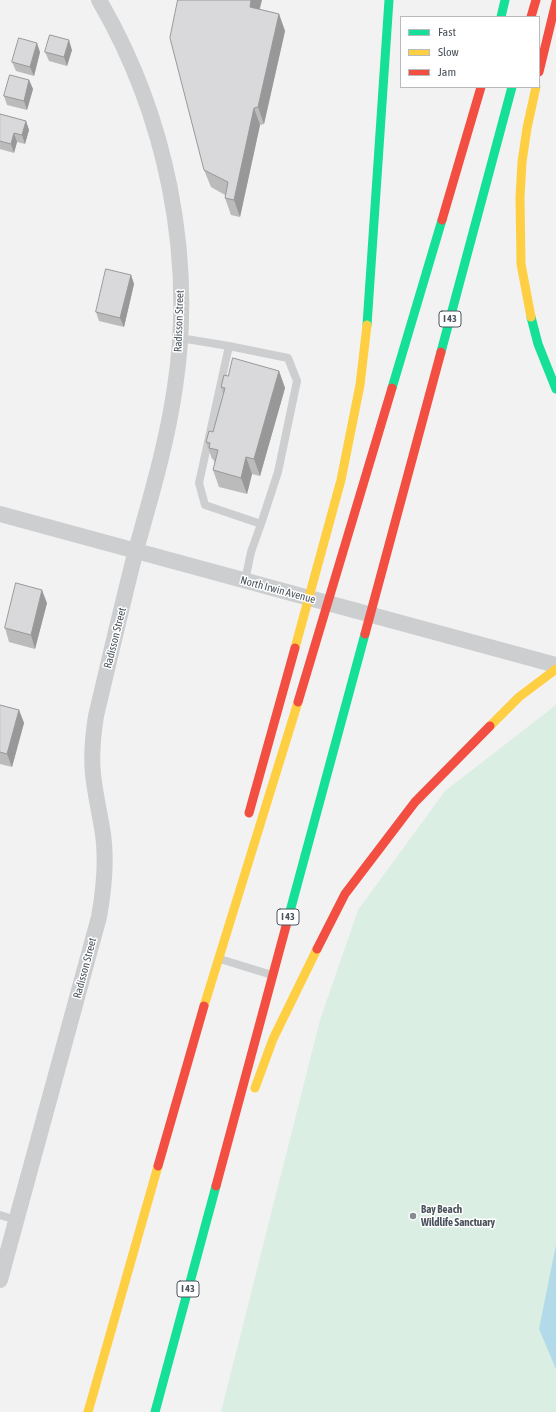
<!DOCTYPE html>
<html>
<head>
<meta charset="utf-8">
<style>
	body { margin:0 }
	#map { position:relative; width:556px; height:1412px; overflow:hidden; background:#f3f2f2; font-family:"Asap Condensed",sans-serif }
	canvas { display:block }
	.legend { position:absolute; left:400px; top:16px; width:140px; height:72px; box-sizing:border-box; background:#fff; border:1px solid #b7bbbe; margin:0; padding:5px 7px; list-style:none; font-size:12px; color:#4b545d }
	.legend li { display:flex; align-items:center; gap:8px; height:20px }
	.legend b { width:20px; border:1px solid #b7bbbe }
</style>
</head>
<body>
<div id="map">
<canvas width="556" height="1412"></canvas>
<ul class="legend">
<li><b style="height:5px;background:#16e098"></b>Fast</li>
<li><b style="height:5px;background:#ffcf43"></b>Slow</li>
<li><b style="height:5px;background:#f24e42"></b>Jam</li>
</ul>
</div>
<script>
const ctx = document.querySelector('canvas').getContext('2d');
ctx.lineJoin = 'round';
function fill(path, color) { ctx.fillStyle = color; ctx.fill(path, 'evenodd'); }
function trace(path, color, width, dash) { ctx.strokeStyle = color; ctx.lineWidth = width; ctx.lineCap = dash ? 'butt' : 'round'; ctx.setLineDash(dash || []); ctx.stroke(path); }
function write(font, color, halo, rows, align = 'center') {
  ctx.font = font + ' "Asap Condensed",sans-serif'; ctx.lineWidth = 3; ctx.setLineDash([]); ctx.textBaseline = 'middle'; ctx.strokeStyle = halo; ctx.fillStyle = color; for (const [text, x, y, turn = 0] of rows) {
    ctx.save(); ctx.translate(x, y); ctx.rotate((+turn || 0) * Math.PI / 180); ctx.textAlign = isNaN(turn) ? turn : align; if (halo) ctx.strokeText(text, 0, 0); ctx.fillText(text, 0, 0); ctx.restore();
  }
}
fill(new Path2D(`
	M556,705V1412H221L320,1020L358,910L445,791Z`), '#daeee3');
fill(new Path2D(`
	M556,1245V1369L539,1329Z`), '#b3dae8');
trace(new Path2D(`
	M180,338L229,346L288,358L297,381L278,472L261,524
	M229,346L199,483L205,505L261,524L251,552L245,581
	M220,959L272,975
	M0,1215L16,1220`), '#ccced0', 8);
trace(new Path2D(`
	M0,514L556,665
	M0,1280L99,917C104,889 107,862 103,834C100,814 95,794 93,774C91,755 93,735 96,716C109,661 122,605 136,550C151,496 167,443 175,387C195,255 166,115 99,0`), '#ccced0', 16);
trace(new Path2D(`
	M501,17L505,0
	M531,317L538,344L556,389
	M367,325L389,0
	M441,352L512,87
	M392,388L442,220
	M289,915L365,634
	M155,1412L216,1186`), '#16e098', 9);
trace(new Path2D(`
	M531,317L521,264L520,197L522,162L527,128L536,87
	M295,648L341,480L360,385L367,325
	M490,726L519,697L556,669
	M204,1006L298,702
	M255,1088L273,1039L317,949
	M88,1412L158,1166`), '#ffcf43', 9);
trace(new Path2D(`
	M531,17L536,0
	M539,72L556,2
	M442,220L481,87
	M365,634L441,352
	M298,702L392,388
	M249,813L295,648
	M317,949L345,894L415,802L490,726
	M158,1166L204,1006
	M216,1186L289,915`), '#f24e42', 9);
fill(new Path2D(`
	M262,0L259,9L279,14L285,31L264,124L260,125L240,217L231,215L225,198V195L211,187L204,170Z
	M72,50L67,66L49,61L45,52Z
	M40,52L34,76L16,71L12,62Z
	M29,80L33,89L27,110L7,105L4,96Z
	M0,114L26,121L29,130L25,144L17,142L14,153L0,149Z
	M131,275L134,284L124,327L99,321L96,312Z
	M279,371L285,388L260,476L252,474L247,494L219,487L213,470L215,463L213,459H212L206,442L213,432L223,394L221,387L228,376Z
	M47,603L35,649L9,642L5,628Z
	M0,705L19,710L24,723L12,767L0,764Z`), '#bbbbbc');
fill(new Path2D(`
	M251,0H262L256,24L250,7Z
	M279,14L285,31L264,124L258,107Z
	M69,40L72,50L67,66L64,57Z
	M37,43L40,52L34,76L30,67Z
	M29,80L33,89L27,110L24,101Z
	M254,108L260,125L240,217L234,200Z
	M26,121L29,130L25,144L22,135Z
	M14,133L17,142L14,153L11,144Z
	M131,275L134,284L124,327L120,318Z
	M279,371L285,388L260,476L254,459Z
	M246,457L252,474L247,494L241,478Z
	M42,590L47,603L35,649L31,635Z
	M19,710L24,723L12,767L7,754Z`), '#989899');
const building = new Path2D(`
	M178,0H251L250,7L279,14L258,107L254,108L234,200L225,198L228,182L204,170L170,38Z
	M50,35L69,40L64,57L45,52Z
	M19,38L37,43L30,67L12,62Z
	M10,75L29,80L24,101L4,96Z
	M0,114L26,121L22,135L14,133L11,144L0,141Z
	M106,269L131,275L120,318L96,312Z
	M233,358L279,371L254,459L246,457L241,478L213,470L218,450L209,448L210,443L206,442L209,431L213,432L225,388L221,387L224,375L228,376Z
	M16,583L42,590L31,635L5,628Z
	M0,705L19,710L7,754L0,752Z`);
fill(building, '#d9d9db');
trace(building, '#989899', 1);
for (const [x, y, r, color] of [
	[413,1216,4,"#868b91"]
]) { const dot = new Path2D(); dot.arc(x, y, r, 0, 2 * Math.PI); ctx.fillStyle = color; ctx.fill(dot); trace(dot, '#fff', 1.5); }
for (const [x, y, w] of [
	[450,319,22],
	[288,917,22],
	[188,1289,22]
]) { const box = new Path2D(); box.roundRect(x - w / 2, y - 8, w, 16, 3); ctx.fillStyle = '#fff'; ctx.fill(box); trace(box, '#4b545d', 1); }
write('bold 10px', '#4b545d', null, [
	["I 43",450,319],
	["I 43",288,917],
	["I 43",188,1289]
]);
write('11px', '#4b545d', '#fff', [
	["Radisson Street",179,321,-88],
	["North Irwin Avenue",278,590,15],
	["Radisson Street",115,638,-76],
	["Radisson Street",85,968,-75]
]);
write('bold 11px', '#4b545d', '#fff', [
	["Bay Beach",421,1210],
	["Wildlife Sanctuary",421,1223]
], 'left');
</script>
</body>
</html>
